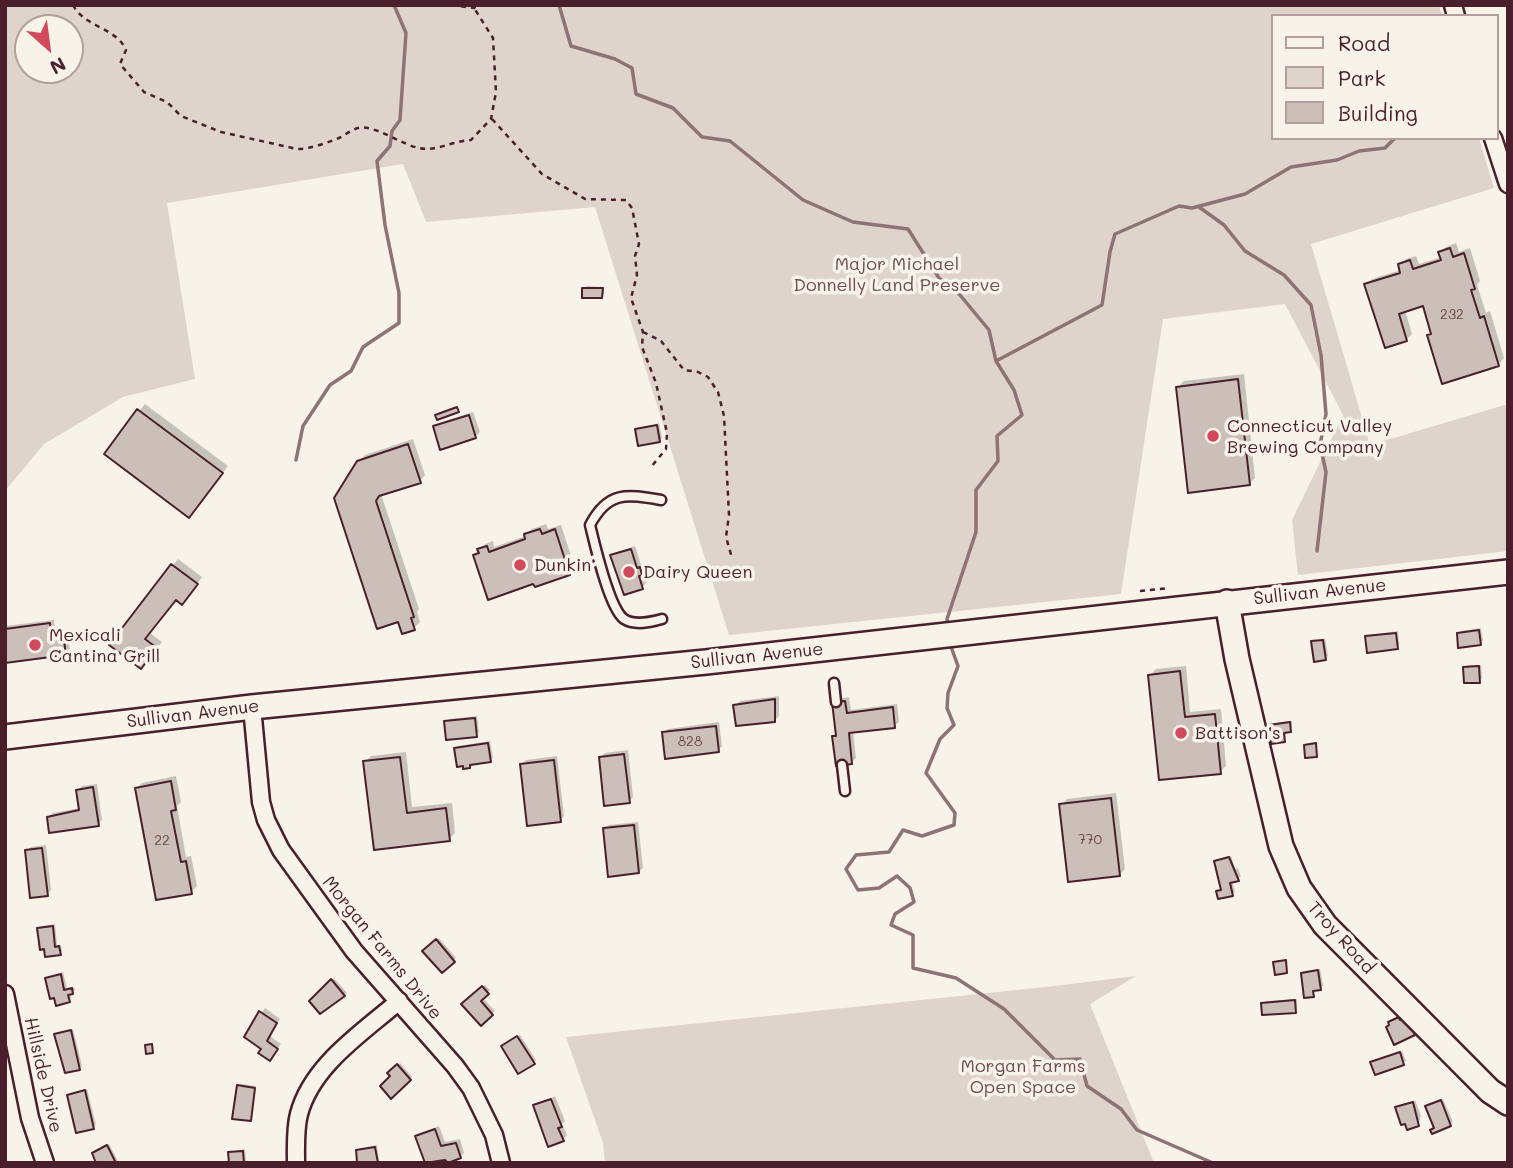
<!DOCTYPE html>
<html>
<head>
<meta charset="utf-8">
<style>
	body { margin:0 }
	#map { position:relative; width:1513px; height:1168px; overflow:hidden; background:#f7f3e8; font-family:Mali,sans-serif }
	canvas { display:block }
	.frame { position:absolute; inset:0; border:7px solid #4a1f2b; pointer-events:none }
	.legend { position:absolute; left:1271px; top:14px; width:228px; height:126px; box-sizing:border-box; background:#f7f3e8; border:2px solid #b29e9c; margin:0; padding:9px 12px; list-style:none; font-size:21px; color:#4a1f2b }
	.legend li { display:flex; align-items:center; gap:14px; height:35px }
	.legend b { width:35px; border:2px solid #b29e9c }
	.north { position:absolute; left:14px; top:14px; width:70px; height:70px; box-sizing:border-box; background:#f7f3e8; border:2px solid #b29e9c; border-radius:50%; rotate:152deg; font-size:19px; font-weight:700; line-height:28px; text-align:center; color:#4a1f2b }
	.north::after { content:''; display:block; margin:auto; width:24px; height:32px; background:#d1495b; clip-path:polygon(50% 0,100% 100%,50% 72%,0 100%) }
</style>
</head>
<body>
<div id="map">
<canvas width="1513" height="1168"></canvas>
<div class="frame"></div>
<ul class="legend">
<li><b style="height:9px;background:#f7f3e8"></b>Road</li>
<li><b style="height:19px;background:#ded4cc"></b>Park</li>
<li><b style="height:19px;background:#ccbfb9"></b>Building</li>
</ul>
<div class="north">N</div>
</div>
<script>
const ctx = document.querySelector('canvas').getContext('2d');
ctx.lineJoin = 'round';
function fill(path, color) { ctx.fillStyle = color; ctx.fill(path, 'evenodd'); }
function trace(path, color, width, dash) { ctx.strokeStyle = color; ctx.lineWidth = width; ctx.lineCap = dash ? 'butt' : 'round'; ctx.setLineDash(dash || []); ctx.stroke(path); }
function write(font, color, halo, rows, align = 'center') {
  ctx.font = font + ' Mali,sans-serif'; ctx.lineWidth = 7; ctx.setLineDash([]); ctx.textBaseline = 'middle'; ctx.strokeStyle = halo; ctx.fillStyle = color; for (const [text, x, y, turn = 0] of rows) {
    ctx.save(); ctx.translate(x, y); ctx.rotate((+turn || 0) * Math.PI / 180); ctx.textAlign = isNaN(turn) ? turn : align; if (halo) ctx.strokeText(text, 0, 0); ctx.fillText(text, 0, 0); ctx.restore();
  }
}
fill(new Path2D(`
	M5,5H1439L1442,16H1273V138H1479L1494,188L1311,244L1370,445L1508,404V551L1298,575L1292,520L1343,415L1285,304L1163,319L1121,594L729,635L595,207L426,222L403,164L167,203L195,379L123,397L44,444L5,491ZM70,28V70H28V28Z
	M1136,976L1090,1004L1154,1163H605L603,1143L566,1037L1046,987Z`), '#ded4cc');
fill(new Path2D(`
	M1456,243L1459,252L1470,248L1480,281L1477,285L1486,313L1490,311L1504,358L1499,364L1443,382L1429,336L1433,332L1424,304L1405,310L1412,334L1406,340L1366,285L1372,279L1401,270L1400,265L1406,259L1416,256L1419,264L1442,257L1440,252L1446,247Z
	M587,286L604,287V294L602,296L584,288Z
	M1244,374L1255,478L1249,484L1178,387L1184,381Z
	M145,404L228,466L195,510L106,453Z
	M473,412L480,432L475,437L435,427L439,423Z
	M659,423L662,438L660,440L636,430Z
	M413,439L425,475L420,481L381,494L419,609L417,612L420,622L414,628L359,462L365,455Z
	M546,524L548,529L561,525L575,568L569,574L475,556L485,544L493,541L494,547L526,536L532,529Z
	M635,546L641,565L644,564L646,569L643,572L646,583L642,587L612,556L617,552Z
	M178,559L202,577L188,597L176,599L150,633L162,642L147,661L112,645Z
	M54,620L55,631L67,630L70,650L66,654L5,661V626Z
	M1481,628L1483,641L1480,643L1459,634L1461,631Z
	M1398,631L1399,645L1397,647L1367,637L1369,635Z
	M1325,638L1328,656L1325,658L1313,642Z
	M1468,665H1481L1482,678L1479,681L1465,668Z
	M1186,666L1190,712L1221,709L1226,766L1220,772L1150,675L1156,669Z
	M779,696V716L774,721L735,706L740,701Z
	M849,697L851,710L897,704L899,722L894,726L853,731L856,758L852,762L834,737L837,734L838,699Z
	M477,716L479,732L476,735L446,722L449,719Z
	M1292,721V728L1285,731L1286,738L1284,740L1271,725L1273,723Z
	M719,722L722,746L718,750L664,733L668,729Z
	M490,741L493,758L469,767L456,748L458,746Z
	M628,750L633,797L629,801L601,757L605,753Z
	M406,752L412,807L452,803L455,833L449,839L375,848L365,762L371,756Z
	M557,756L564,816L560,820L522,764L526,760Z
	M176,776L181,802L177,806L186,857L191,856L197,886L191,892L136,789L142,783Z
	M97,784L102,820L98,824L48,817L53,813L80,808L77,791L82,786Z
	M1116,793L1125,869L1119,875L1061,805L1067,799Z
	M638,822L643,868L638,872L605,829L609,825Z
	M46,845L51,890L47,894L26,851L31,847Z
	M1231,856L1235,869L1238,868L1241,877L1232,881L1235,892L1232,894L1218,891L1222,888L1215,862Z
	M55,924L57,945H61L62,951L60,953L39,928L42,926Z
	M439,938L456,958L442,971L424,951Z
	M1320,969L1323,986L1315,989L1313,995L1303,973L1305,971Z
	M63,972L67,988L74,987L75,990L70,993L71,998L69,1001L46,978Z
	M334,978L347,993L320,1012L322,988Z
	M485,985L490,990L482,997L495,1011L481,1023L464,1004Z
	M1297,999V1008L1295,1011L1263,1004L1266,1001Z
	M265,1008L280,1019L270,1036L281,1044L273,1055L246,1037Z
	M73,1029L82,1066L79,1068L56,1035Z
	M520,1035L536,1060L534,1062L505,1044Z
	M1402,1051L1406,1061L1403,1063L1372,1062Z
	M400,1063L412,1077L391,1096L392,1076L389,1073Z
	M241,1084L256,1086L252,1117L250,1120L238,1086Z
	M87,1089L96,1125L93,1127L69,1095Z
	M555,1096L565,1121L562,1124L567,1135L563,1140L536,1106Z
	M1443,1099L1453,1122L1450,1125L1436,1127L1428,1107Z
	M1415,1100L1421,1116L1418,1124L1397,1108Z
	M439,1126L445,1142L460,1139L464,1153L460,1157L427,1163L417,1137L421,1133Z
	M109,1144L119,1163H98L97,1151Z
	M377,1145L379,1160L377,1163H355L359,1161L357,1150L360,1148Z
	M245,1149L246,1163H231L230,1153L233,1151Z`), '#0003');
trace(new Path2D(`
	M559,5L571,46L615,59L632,68L636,94L673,108L702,137L730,141L803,200L853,222L908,229L939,278L960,295L989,330L996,361L1014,390L1022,415L997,436L998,461L976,490V532L947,619L948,626
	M1199,207L1224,225L1245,251L1284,275L1311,305L1321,355L1326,414L1320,445L1326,472L1317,551
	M996,361L1102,305L1110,252L1115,234L1179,206L1192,208L1245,194L1291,167L1337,160L1359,151L1385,148L1395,138
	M296,460L303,426L330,385L351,371L363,347L399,323V293L385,225L377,161L390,146L392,131L400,120L406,33L394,5
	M950,644L958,666L948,693L947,708L954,725L940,739L926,773L955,813L954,825L922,836L903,830L889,852L856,855L846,869L858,890L879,888L897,876L910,888L914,902L895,914L891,925L913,935V968L956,978L1004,1009L1055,1060L1080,1059L1087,1086L1121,1109L1137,1130L1213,1163`), '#8e7275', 3.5);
const building = new Path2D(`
	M1450,248L1453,257L1464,253L1475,289L1471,290L1480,318L1484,316L1499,366L1442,384L1427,335L1431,334L1423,306L1399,314L1407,341L1385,348L1364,284L1400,273L1398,264L1410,260L1413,269L1441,260L1438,252Z
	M582,288H603L602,298H582Z
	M1238,379L1250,485L1188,493L1176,387Z
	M457,407L459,412L437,420L435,415Z
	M137,409L223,473L189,518L104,454Z
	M469,415L476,438L440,450L433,426Z
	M657,425L660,442L638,446L635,429Z
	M408,444L421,483L379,496L376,501L414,617L411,618L415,630L402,634L398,622L377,629L334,498L357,461Z
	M540,529L542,534L555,529L570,575L535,587L533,584L488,600L473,555L479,553L477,549L487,546L489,552L525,539L524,534Z
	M631,549L637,568L640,567L642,575L639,576L643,589L624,595L610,555Z
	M171,564L198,584L182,605L176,600L145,639L157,648L141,669L109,645Z
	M50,623L51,634L63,633L66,655L5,663V629Z
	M1479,630L1481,645L1458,648L1457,633Z
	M1396,633L1398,649L1367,653L1365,636Z
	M1323,640L1326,660L1314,662L1311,641Z
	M1479,666L1480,683H1464L1463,667Z
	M1180,671L1185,717L1215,714L1221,774L1159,780L1148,675Z
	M775,699V722L736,726L733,705Z
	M845,701L847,713L893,707L895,728L849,733L852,764L836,766L832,736H836L832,702Z
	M475,718L477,737L446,740L444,721Z
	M1290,722L1291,732L1284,733L1285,742L1271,744L1269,725Z
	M716,726L719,752L665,759L662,732Z
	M488,743L491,762L470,765V768L463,769V766L457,767L454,748Z
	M1316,743L1317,757L1305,758L1304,745Z
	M624,754L630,803L604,806L599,757Z
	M400,757L407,813L446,808L450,841L374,850L363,761Z
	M554,760L561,822L527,826L520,764Z
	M171,781L176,810L171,811L181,862L186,861L192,894L156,900L135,788Z
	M93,787L99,826L49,833L47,817L79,810L76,790Z
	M1111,798L1120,876L1068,882L1059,804Z
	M634,825L639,873L608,877L603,828Z
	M42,848L48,896L30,898L25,850Z
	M1229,857L1239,881L1230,883L1233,896L1218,899L1216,891L1221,890L1214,861Z
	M53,926L55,947L59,946L61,955L45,957L44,949L40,950L37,928Z
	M436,939L455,962L442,973L422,951Z
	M1286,960L1287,973L1275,975L1273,962Z
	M1318,970L1321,990L1313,991L1314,997L1304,998L1301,973Z
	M61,974L64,990L72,988L73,994L68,995L70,1002L56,1006L54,998L50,999L45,978Z
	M331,979L345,996L320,1014L309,1001Z
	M482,986L489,994L481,1001L493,1015L481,1026L461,1004Z
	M1295,1000L1296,1013L1262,1015L1261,1003Z
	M259,1011L277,1023L267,1041L278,1049L270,1061L258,1053L261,1049L244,1037Z
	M1399,1017L1400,1020L1406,1017L1415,1035L1394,1045L1386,1027L1389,1025L1388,1022Z
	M71,1030L80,1070L65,1073L54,1034Z
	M517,1036L535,1064L518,1074L501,1046Z
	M152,1044L153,1053L146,1054L145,1045Z
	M1400,1052L1404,1065L1375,1075L1370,1062Z
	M397,1064L411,1080L391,1099L380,1086L390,1076L387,1073Z
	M237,1085L255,1088L251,1121L232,1119Z
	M85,1090L94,1129L76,1133L67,1095Z
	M551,1099L562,1127L558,1128L564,1141L548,1147L533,1105Z
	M1441,1100L1451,1126L1432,1134L1430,1130L1434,1128L1425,1106Z
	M1413,1102L1419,1126L1407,1130L1405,1124L1401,1125L1395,1107Z
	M435,1129L441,1146L456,1143L461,1158L448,1163L445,1160L425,1163L415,1136Z
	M107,1145L116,1163H96L92,1153Z
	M375,1147L378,1163H354L357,1162L356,1150Z
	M243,1151L244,1163H229L228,1152Z`);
fill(building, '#ccbfb9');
trace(building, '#4a1f2b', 2);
const lane = new Path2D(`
	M661,500C626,494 608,491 590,525C595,545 609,608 624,619C635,626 651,622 662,619
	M834,683L836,702
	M842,765L845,791`);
const street = new Path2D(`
	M1453,5L1456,16
	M1493,138L1508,184
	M252,707L261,802L266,820L281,850L354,951L455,1066L471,1088L494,1135L501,1163
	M5,994L30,1118L45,1163
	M296,1163C296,1147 295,1129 299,1114C312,1065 362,1033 399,1001`);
const secondary = new Path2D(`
	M1227,602L1237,659L1281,846L1299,888L1325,925L1490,1091L1508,1103
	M5,737L252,707L706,662L1508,572`);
trace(lane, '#4a1f2b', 13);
trace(street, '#4a1f2b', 21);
trace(secondary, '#4a1f2b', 28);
trace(new Path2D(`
	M73,5C84,27 117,28 126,50L120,64L144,92L167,102L181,116L221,132L297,149C311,149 326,143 339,138C345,135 351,130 358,128C374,124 402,145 419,148C435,152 452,141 471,140L491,119L496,92L493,38L474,8
	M451,5L474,8L477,5
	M492,119L542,174L585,199L626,200L632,208L639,244L635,256L637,275L631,298L643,332L642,347L656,383L667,433L666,449L651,467
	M643,332L661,341L684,370L698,372L708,377L718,392L724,416L729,515L726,537L732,558
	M1140,591L1169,588`), '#4a1f2b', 2.5, [5, 5]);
trace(lane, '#f7f3e8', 8);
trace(street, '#f7f3e8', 16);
trace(secondary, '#f7f3e8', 23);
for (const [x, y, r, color] of [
	[1213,436,7,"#d1495b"],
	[520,565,7,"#d1495b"],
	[629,572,7,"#d1495b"],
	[35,645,7,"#d1495b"],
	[1181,733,7,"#d1495b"]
]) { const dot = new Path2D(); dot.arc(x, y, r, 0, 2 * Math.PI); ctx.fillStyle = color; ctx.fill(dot); trace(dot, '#f7f3e8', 2.5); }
write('14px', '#6a474e', null, [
	["232",1452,315],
	["828",690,742],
	["770",1090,840],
	["22",162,841]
]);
write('18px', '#6f4c53', '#f7f3e8', [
	["Major Michael",897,264],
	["Donnelly Land Preserve",897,285],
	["Morgan Farms",1023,1066],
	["Open Space",1023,1087]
]);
write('18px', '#4a1f2b', '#f7f3e8', [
	["Connecticut Valley",1227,426],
	["Brewing Company",1227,447],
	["Dunkin'",534,565],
	["Dairy Queen",643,572],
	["Mexicali",49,635],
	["Cantina Grill",49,656],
	["Battison's",1195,733]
], 'left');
write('18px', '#4a1f2b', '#f7f3e8', [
	["Sullivan Avenue",1320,592,-6],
	["Sullivan Avenue",757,656,-6],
	["Sullivan Avenue",193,714,-7],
	["Troy Road",1341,938,48],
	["Morgan Farms Drive",382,948,51],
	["Hillside Drive",43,1075,77]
]);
</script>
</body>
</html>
